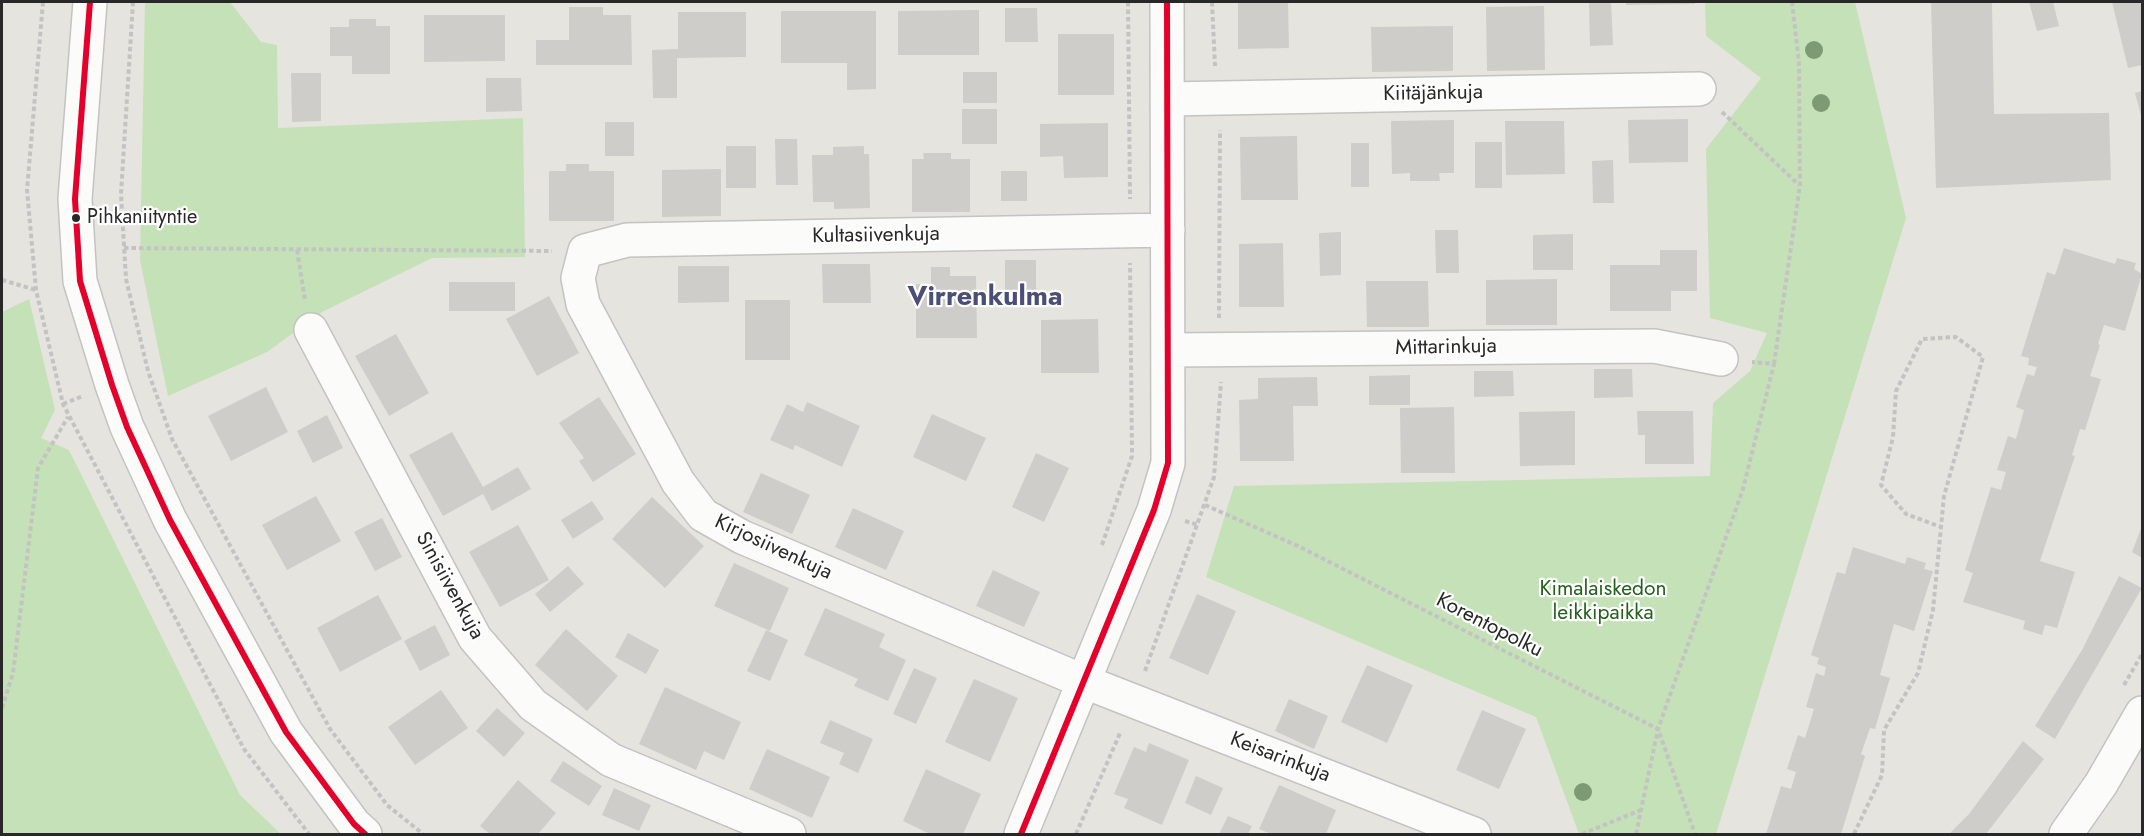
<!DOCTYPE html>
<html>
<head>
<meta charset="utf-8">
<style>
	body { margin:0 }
	#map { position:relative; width:2144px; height:836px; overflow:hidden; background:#e6e4de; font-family:Jost,sans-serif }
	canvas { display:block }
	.frame { position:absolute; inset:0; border:3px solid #282828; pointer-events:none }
</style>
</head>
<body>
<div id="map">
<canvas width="2144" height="836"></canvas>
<div class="frame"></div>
</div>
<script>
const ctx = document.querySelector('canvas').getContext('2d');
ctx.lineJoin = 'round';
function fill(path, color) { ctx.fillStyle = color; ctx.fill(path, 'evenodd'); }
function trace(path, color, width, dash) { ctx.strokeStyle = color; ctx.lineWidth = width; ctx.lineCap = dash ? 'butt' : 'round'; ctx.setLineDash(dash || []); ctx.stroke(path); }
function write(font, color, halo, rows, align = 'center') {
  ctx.font = font + ' Jost,sans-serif'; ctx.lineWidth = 4.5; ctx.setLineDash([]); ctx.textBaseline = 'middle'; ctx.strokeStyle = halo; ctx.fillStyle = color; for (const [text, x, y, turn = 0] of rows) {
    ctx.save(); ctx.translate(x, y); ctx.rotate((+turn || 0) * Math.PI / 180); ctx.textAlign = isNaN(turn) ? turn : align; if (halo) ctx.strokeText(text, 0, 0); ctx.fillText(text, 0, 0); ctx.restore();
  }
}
fill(new Path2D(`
	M145,2H230L261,42L277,45L278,128L523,118L525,257L432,258L322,312L267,352L168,396L140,260Z
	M1705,2H1855L1906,218L1716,834H1579L1536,717L1206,577L1234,486L1710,476L1713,403L1750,371L1767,333L1710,318L1706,149L1761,78L1706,36Z
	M29,299L55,410L41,438L69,450L240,795L281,834H2V312Z`), '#c5e1b8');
fill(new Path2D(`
	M1238,2H1288L1289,48L1238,49Z
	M1611,2L1613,45L1590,46L1589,3Z
	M1626,2H1695V4L1626,5Z
	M1931,2H1992L1994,114L2109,113L2111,180L1936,188Z
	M2029,2H2053L2059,26L2037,31Z
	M2112,2H2142V65L2128,68Z
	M1544,6L1545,70L1487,71L1486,7Z
	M569,7H603V15H631L632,65H536V40H569Z
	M1005,8H1037L1038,42H1005Z
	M979,10V55H898V11Z
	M781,11H876V89L847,90V63H781Z
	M678,12H746V57L677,58V98H653L652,50L678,49Z
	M424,15H505V61L424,62Z
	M349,19H376V26H390V74H352V56H330V27H349Z
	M1453,26V71L1372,72L1371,27Z
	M1058,34H1114V95H1058Z
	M963,72H997V103H963Z
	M291,73H321V121L292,122Z
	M486,78H521L522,111L486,112Z
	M2142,91V119L2135,93Z
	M962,109H997V144H962Z
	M1688,119V162L1629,163L1628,120Z
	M1454,120V173H1439L1440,181H1410V173L1392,174L1391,121Z
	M1505,121H1564L1565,174L1506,175Z
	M605,122H634V156H605Z
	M1108,123V177L1064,178L1063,156L1040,157V124Z
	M1297,136L1298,200H1241L1240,137Z
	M775,139H797L798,185H776Z
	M1475,142H1502V188H1475Z
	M1351,143H1369V187H1351Z
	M726,146H756V188H726Z
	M864,146V154H869L870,208L834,209V202H813L812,155H833V147Z
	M923,153H951V159H970V212H912V159H924Z
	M1613,160L1614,203H1593L1592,161Z
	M566,164H589V171H614V221H549V171H566Z
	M721,169V216L662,217V170Z
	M1001,171H1027V201H1001Z
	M1435,230H1458L1459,273H1436Z
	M1341,232V275L1320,276L1319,233Z
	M1573,234V270H1533V235Z
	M1283,243L1284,307H1239V244Z
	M2064,248L2115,264L2117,258L2136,263L2134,269L2142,274L2125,331L2104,325L2098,344L2100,345L2090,376L2101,379L2085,430L2080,429L2072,455L2075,456L2040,561L2075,572L2057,628L2045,625L2042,635L2023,629L2025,621L1963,602L1973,573L1965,570L1991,487L2001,490L2006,472L1997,470L2008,436L2016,439L2024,410L2016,407L2027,374L2034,376L2037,367L2028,365L2029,358L2021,356L2047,272L2055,275Z
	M1660,250H1697V291H1671V311H1610V265H1660Z
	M1005,260H1036V304H1005Z
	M822,264H870L871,303H823Z
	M678,266H729V302L678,303Z
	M931,267H950V276H976L977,338H916V284H931Z
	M1557,279V325H1486V280Z
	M1366,281H1428L1429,327H1367Z
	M449,282H515V311H449Z
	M549,296L579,353L537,376L506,319Z
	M745,300H790V360H745Z
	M1098,319L1099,373H1041V320Z
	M396,334L429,393L389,416L355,356Z
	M1594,369H1632L1633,397L1594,398Z
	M1474,371H1513L1514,396L1474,397Z
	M1410,375V405H1369V376Z
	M1317,377L1318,406H1293L1294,461H1240L1239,400L1258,399V378Z
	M266,387L288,432L231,461L208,416Z
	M599,397L636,454L593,482L579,461L584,458L559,423Z
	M807,402L860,426L842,467L795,445L793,450L770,440L787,404L803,412Z
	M1454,407L1455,473H1401L1400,408Z
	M1575,411V465L1520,466L1519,412Z
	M1637,411H1693L1694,464H1645V435H1638Z
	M932,414L986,438L966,481L913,457Z
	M327,415L343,448L313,463L297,431Z
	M452,432L483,487L518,467L531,489L492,511L483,494L443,516L409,455Z
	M1036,453L1069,468L1044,522L1012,507Z
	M761,473L810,495L792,534L743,512Z
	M316,496L341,541L287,570L262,525Z
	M652,497L704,546L665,588L612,539Z
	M592,501L604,519L573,539L561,520Z
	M853,508L904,531L886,570L835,547Z
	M382,518L402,557L375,571L354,532Z
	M518,525L549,580L500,607L469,552Z
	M2142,526V558L2132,552Z
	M1853,547L1905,564L1907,557L1926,563L1924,569L1933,571L1914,631L1894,624L1880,675L1890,678L1875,729L1870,728L1861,754L1865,756L1841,834H1766L1781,786L1791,789L1796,772L1787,769L1798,735L1805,738L1814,709L1806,707L1816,673L1824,676L1826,667L1817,664L1819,658L1811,655L1837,572L1845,574Z
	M734,563L789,588L770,631L714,606Z
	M568,566L584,584L550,612L535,594Z
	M993,570L1040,592L1024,627L976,606Z
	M2119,576L2142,588L2055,739L2035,726L2082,650Z
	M1197,594L1236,611L1208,675L1169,658Z
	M378,595L402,639L340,672L317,628Z
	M825,608L885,634L879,647L906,660L888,701L854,686L858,679L804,655Z
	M435,625L450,655L420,671L404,641Z
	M566,629L618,676L587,711L535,665Z
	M766,630L788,640L770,681L747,671Z
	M628,633L659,650L646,674L615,657Z
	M1367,665L1413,685L1387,743L1341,722Z
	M914,668L937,678L916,724L893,714Z
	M974,679L1018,698L990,762L945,742Z
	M665,687L741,722L724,760L704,751L696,770L639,744Z
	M441,690L468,728L415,765L388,727Z
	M1289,699L1328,716L1314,749L1275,731Z
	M497,708L525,733L504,757L476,731Z
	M1482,710L1526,729L1499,789L1456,770Z
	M830,720L873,739L858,773L839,764L844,753L820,743Z
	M2023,741L2044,759L1986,834H1949L1969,814Z
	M1149,743L1189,760L1162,825L1124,808L1128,799L1114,794L1134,747L1146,752Z
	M767,749L830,777L812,818L749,789Z
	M563,761L602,786L589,806L550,781Z
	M926,769L981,794L963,834H930L903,821Z
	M1196,776L1223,788L1211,815L1185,803Z
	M518,780L556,813L538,834H490L480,826Z
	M1279,785L1336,810L1326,834H1271L1259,829Z
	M614,788L651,805L639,831L602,815Z
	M1228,816L1252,826L1248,834H1219Z`), '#cfcdc9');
const street = new Path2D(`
	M1168,99L1699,89
	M1168,230L627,240L585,251L578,278L583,304L678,482L703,515L742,537L1085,682L1474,834
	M311,330L475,638L533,705L611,760L789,834
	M1170,350L1654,346L1721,359
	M1021,834L1154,510L1168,463L1167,2
	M2066,834L2101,784L2142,713`);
const secondary = new Path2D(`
	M90,2L75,199L80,281L112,385L127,427L170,520L286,732L354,824L365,834`);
trace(street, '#c4c3c3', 36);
trace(secondary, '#c4c3c3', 36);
trace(new Path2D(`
	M43,2L27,190L36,290L63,404L244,749L309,834
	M133,2L121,194L126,279L148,371L172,439L330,729L387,805L423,834
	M1128,2L1130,199
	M1212,2L1215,66
	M1722,112L1799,185
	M124,248L552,251
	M297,250L305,300
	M2,280L36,290
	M1219,318L1220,130
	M1774,364L1800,185L1799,63L1792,2
	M63,404L83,396
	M1205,505L1298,546L1658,729L1695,834
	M1185,521L1198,525
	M1102,545L1132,456L1130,263
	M1145,671L1214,477L1221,382
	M2124,685L2142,654
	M2,708L13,673L38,468L68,417
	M1076,834L1121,731
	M1582,834L1641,810
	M1636,834L1658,729L1743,489L1774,364L1752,362
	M1854,834L1882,775L1884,730L1918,673L1933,610L1944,496L1983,357L1956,337L1922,339L1896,391L1893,437L1881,485L1906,514L1941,527`), '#c4c3c3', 4, [4.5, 3]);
trace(street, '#fbfbfa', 33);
trace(secondary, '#fbfbfa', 33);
trace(new Path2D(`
	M90,2L75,199L80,281L112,385L127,427L170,520L286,732L354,824L365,834
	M1021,834L1154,510L1168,463L1167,2`), '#e4002b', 6);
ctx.fillStyle = '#7c9b74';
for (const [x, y] of [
	[1814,50],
	[1821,103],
	[1583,792]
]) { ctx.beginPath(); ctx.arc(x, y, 9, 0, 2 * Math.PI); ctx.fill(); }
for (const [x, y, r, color] of [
	[76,218,5,"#282828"]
]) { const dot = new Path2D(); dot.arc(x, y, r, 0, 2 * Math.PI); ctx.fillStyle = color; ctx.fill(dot); trace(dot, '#fff', 2); }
write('20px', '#282828', '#fff', [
	["Pihkaniityntie",87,218]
], 'left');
write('21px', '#282828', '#fff', [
	["Kiitäjänkuja",1433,94,-1],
	["Kultasiivenkuja",876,236,-1],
	["Mittarinkuja",1446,348,-1],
	["Kirjosiivenkuja",773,548,25],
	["Sinisiivenkuja",449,586,61],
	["Korentopolku",1489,626,27],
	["Keisarinkuja",1280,758,21]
]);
write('21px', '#25601d', '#fff', [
	["Kimalaiskedon",1603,590],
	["leikkipaikka",1603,614]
]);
write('bold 27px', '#4b4f76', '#fff', [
	["Virrenkulma",985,298]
]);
</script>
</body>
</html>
